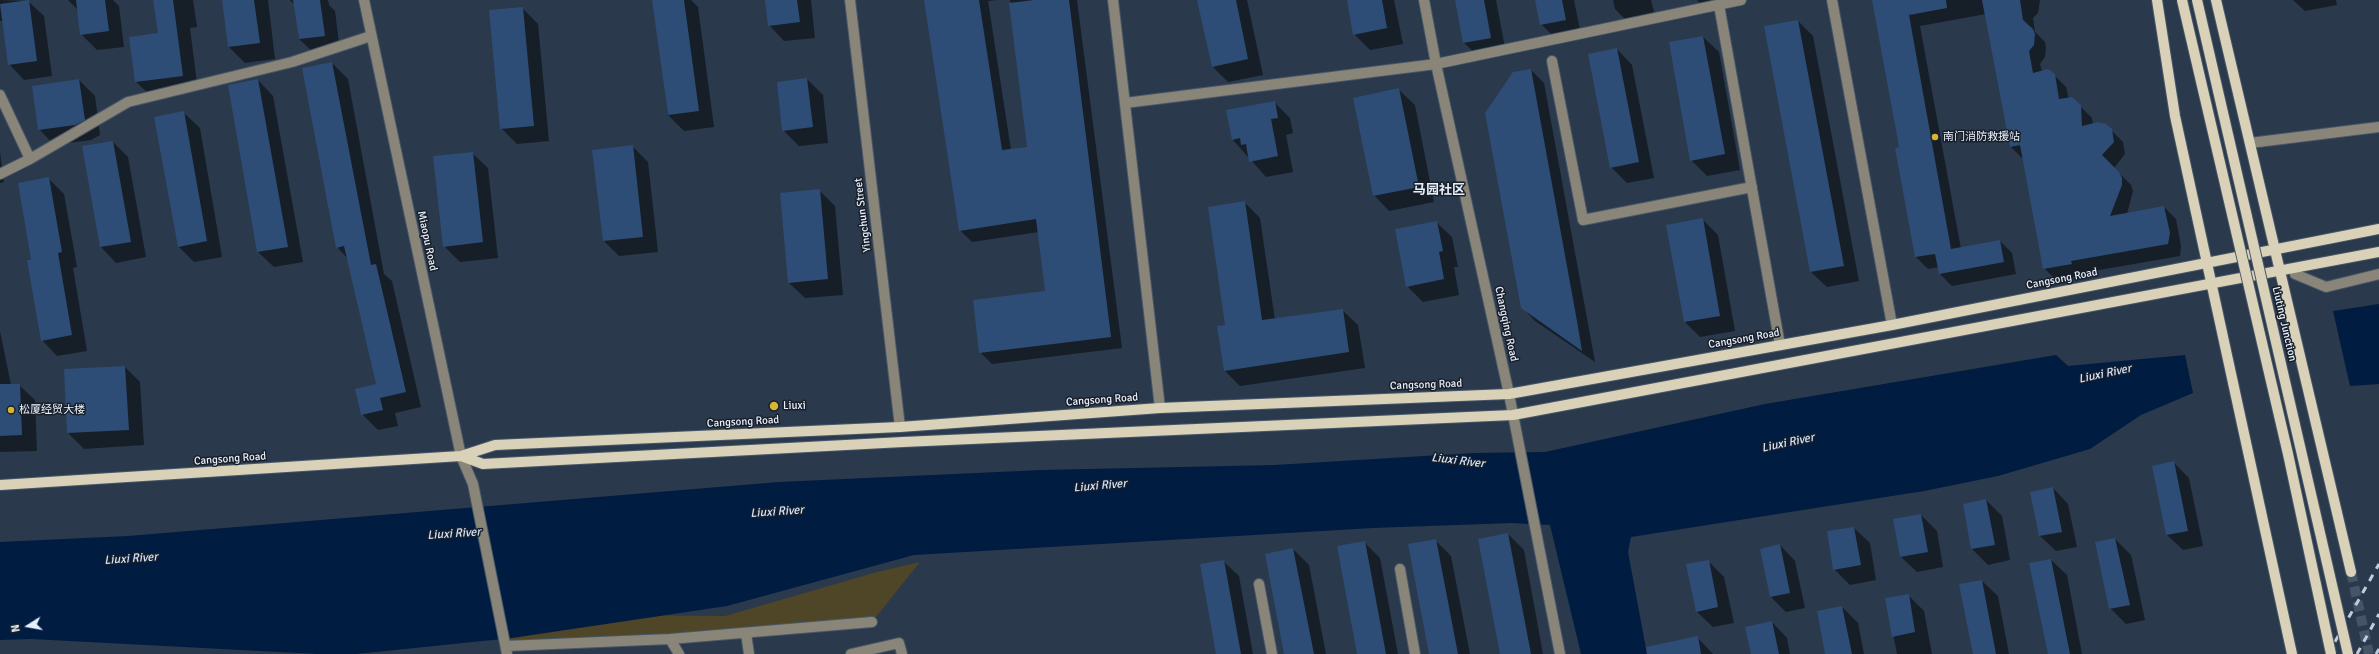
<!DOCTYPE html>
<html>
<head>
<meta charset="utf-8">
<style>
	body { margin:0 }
	#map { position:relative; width:2379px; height:654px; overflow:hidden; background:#2a394c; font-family:Signika,sans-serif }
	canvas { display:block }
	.north { position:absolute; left:8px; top:606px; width:40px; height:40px; -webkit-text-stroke:3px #191f29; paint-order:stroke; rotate:259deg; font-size:11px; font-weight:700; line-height:16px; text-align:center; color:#e7f0fd }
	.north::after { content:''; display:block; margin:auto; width:14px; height:18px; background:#e7f0fd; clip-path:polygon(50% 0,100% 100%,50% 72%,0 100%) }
</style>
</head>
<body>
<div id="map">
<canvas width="2379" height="654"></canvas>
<div class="north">N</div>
</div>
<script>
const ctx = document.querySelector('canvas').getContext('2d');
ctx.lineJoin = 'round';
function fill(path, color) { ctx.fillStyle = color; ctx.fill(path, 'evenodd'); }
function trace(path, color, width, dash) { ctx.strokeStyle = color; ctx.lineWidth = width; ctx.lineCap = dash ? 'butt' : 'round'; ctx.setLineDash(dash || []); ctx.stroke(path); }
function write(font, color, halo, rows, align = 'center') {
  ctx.font = font + ' Signika,"Noto Sans SC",sans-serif'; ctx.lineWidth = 3; ctx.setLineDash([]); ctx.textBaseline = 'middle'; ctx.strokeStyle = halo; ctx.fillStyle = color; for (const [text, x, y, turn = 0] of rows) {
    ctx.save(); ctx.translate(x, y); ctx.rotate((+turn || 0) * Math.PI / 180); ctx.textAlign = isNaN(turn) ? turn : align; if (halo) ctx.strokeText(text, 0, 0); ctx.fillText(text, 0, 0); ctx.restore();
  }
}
fill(new Path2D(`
	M920,562L872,622L506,646L499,614L725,616L877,572Z`), '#4f4527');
fill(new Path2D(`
	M2379,304V384L2350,386L2333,311Z
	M2056,355L2068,366L2185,355L2193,393L2141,415L2090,449L1998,476L1924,491L1631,537L1628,552L1647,654H1581L1550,525L1512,523L1373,528L914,555L727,606L512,638L356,654H318L31,639L0,640V542L128,536L779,482L1042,470L1275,465L1474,453L1545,452L1765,404Z`), '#001c41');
fill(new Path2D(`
	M0,0L28,1L44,16L52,76L24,80L9,64L3,21H0Z
	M68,0H113L119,6L124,47L97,50L81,34L78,10Z
	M154,0H193L197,27L190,28L198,91L152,97L136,82L159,34Z
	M223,0H268L275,59L245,63L229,47Z
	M290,0H328L329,5L335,11L340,51L315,54L299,39L295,5Z
	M653,0H691L698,7L714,127L684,131L668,115Z
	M766,0H811L815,38L784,41L769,25Z
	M925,0H997L988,1L1011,150L1028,148L1010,0H1077L1122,348L992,364L980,352L1046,292L1039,232L972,242L960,230Z
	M1199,0H1247L1263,75L1228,82L1213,67Z
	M1348,0H1394L1403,44L1370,50L1354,34Z
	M1456,0H1496L1506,53L1480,58L1464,43Z
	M1536,0H1574L1581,35L1557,40L1541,24Z
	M1613,0H1651L1656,20L1631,25L1615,9Z
	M1697,0H1730L1706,10Z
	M1873,0H2040L2038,13L2033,18L2035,32L2045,42L2046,47L2045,57L2040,64L2042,72L2054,75L2066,87L2069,99L2080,106L2092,118L2093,124L2106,125L2123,142L2125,154L2114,168L2131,185L2133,191L2127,214L2164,207L2176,219L2181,246L2180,256L2082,273L2083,275L2056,280L2044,268L2023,159L2011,147L1986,14L1920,26L1961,249L2000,241L2012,253L2016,274L1952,286L1940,274L1939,267L1928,269L1916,257L1896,149L1900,148Z
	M2293,0H2336L2337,5L2305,11Z
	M522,8L538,24L549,141L517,144L501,128Z
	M1798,21L1813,36L1859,281L1827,287L1811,272Z
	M1703,37L1719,52L1740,170L1707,176L1691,160Z
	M1617,49L1632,65L1654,178L1627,183L1611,167Z
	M332,63L348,79L384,274L392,281L421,407L395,413L398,426L378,430L362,414L377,385L348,259L337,247Z
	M1531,70L1544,83L1595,362L1535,321L1522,307Z
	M807,79L823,95L828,143L799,146L783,130Z
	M79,80L95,96L100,135L91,140L54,145L39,129Z
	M258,80L273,96L303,262L274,267L258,252Z
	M1399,90L1415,105L1434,202L1389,211L1374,195Z
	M1274,102L1290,118L1293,133L1286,135L1293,172L1266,177L1232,139Z
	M184,113L200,128L222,257L194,262L178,246Z
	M113,142L128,157L146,257L116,263L101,247L83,147Z
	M632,146L648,162L658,252L619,256L604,241Z
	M0,152L4,182L0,183Z
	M472,153L488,168L498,258L460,262L444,246Z
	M48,178L64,194L77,267L73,268L87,351L57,356L42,340L33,261Z
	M819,190L835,206L843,295L805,298L789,283Z
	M1244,202L1260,218L1275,320L1342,310L1358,325L1365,368L1240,386L1224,370L1226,326Z
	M1702,219L1718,235L1735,331L1700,337L1685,322Z
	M1436,222L1452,237L1458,267H1454L1459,295L1423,302L1407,286Z
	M0,331L11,385H19L35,400L37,451L0,452Z
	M125,367L140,382L144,445L84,449L68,433Z
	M2173,462L2189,478L2203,546L2183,550L2167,535Z
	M2053,488L2068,504L2077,547L2056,551L2040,536Z
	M1986,500L2002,516L2010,560L1988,565L1972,549L1964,504Z
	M1921,515L1937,531L1943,567L1917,572L1901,557Z
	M1854,528L1870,543L1876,580L1850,585L1834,569Z
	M1508,534L1524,550L1543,654H1501Z
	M2115,539L2131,555L2145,620L2126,624L2110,608Z
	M1435,540L1451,556L1470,654H1430Z
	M1364,542L1380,558L1398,654H1358Z
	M1780,545L1795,561L1805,608L1786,612L1771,597Z
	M1293,549L1309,565L1326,654H1285Z
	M2051,560L2067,575L2082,654H2049Z
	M1223,561L1239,576L1253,654H1217Z
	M1708,561L1724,577L1734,623L1713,627L1697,612Z
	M1982,581L1998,596L2009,654H1974Z
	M1908,595L1924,611L1932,654H1897L1886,599Z
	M1842,607L1858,623L1864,654H1826Z
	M1772,622L1787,638L1790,654H1752Z
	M1697,637L1713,654H1676Z`), '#0007');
fill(new Path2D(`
	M29,0L37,61L8,65L0,4Z
	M76,0H105L109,31L80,35Z
	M153,0H173L183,76L135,82L129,37L158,33Z
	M222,0H254L260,43L228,47Z
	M293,0H320L325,36L299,39Z
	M652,0H684L699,111L668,115Z
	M765,0H797L800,22L768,26Z
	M924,0H979L1002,150L1027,147L1009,3L1034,0H1069L1111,337L979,353L973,300L1045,291L1036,219L959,231Z
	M1197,0H1236L1248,59L1212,67Z
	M1347,0H1382L1387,28L1353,35Z
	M1455,0H1484L1491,38L1463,43Z
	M1535,0H1562L1566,20L1540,25Z
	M1872,0H1946L1947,8L1909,15L1951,249L2000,240L2004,262L1939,274L1935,254L1915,257L1895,148L1899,147Z
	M1982,0H2020L2023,20L2033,29L2035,34L2034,45L2029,51L2033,73L2048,69L2055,74L2059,99L2072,97L2081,105L2082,126L2098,122L2106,124L2112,129L2114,142L2102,155L2119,172L2122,178V185L2110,216L2164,206L2170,233L2168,244L2071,261L2072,264L2043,269L2020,145L2010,147Z
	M523,7L534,126L500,129L489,10Z
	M1798,20L1844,266L1810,272L1764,26Z
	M1703,36L1725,154L1690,161L1669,42Z
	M1617,48L1639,162L1610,168L1588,54Z
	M332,62L371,265L376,264L406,392L380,398L383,410L361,415L355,389L376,384L344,246L336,248L302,68Z
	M1531,69L1577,321L1582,351L1521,308L1485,113L1513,72Z
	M807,78L813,127L782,131L777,82Z
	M79,79L85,120L75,125L38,130L32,86Z
	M258,79L288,247L257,252L228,85Z
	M1399,88L1419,187L1373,196L1353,98Z
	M1275,101L1278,118L1271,119L1278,156L1249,162L1246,144L1241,145L1240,138L1232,140L1226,110Z
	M184,111L207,241L178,247L154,117Z
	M113,141L131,242L100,247L82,146Z
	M633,145L643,237L603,241L592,150Z
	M473,152L483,242L443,247L433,156Z
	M49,177L62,252L58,253L72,335L41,341L27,260H31L18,183Z
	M820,189L828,279L788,283L780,193Z
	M1245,201L1262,320L1343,309L1349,352L1224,371L1217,326L1225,325L1208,207Z
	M1703,218L1720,316L1684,322L1666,225Z
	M1437,221L1443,251L1439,252L1444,279L1406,287L1395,229Z
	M125,366L129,430L67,433L64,369Z
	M0,384H20L22,435L0,436Z
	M2174,461L2188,531L2166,535L2152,466Z
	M2053,487L2062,532L2039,536L2030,492Z
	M1986,499L1995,545L1971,549L1963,504Z
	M1921,514L1928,552L1900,557L1893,519Z
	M1854,527L1861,565L1833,570L1827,531Z
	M1508,533L1531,654H1500L1478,539Z
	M2115,538L2130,605L2109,609L2095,542Z
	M1436,539L1458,654H1429L1408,544Z
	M1365,541L1386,654H1357L1337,546Z
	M1780,544L1790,593L1770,597L1760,549Z
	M1293,548L1314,654H1284L1265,554Z
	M2051,559L2070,654H2048L2029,563Z
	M1224,560L1241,654H1216L1200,564Z
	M1709,560L1718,607L1696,612L1686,564Z
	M1982,580L1996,654H1973L1959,584Z
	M1909,594L1915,632L1892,637L1885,598Z
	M1842,606L1852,654H1825L1817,611Z
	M1772,621L1779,654H1751L1745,627Z
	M1698,636L1701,654H1647L1646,647Z`), '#2d4d76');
trace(new Path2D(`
	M2351,572L2369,654`), '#465467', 10, [10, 5]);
const minor = new Path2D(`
	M364,0L461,456L473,484L507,654
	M850,0L900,427
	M1113,0L1160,408
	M1424,0L1436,64L1509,394L1560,654
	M1832,0L1892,325
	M1719,5L1780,345
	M1552,61L1583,220L1752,187
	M0,95L30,159
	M1125,103L1436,64L1741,0
	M2250,143L2379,127
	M0,174L30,159L128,102L292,62L371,36
	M2295,274L2326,287L2379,274
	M1400,569L1415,654
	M1259,584L1272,654
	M746,633L749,654
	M670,639L679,654
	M506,646L670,639L872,622
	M851,654L899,643L902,654`);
const major = new Path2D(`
	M2157,0L2175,116L2292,654
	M2216,0L2351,572
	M461,456L483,464L903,442L1513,415L2379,252
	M0,485L461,456L495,445L900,427L1160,408L1509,394L1892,325L2379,229`);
trace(minor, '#485668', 12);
trace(major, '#485668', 12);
trace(minor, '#898579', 10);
trace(major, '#d9d2b9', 10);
trace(new Path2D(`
	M2328,654L2379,564
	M2357,654L2379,614
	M2376,654L2379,649`), '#c1ccda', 3, [7, 7]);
const majorBridge = new Path2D(`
	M2182,0L2288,454L2331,654
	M2197,0L2348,654`);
trace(majorBridge, '#485668', 12, []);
trace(majorBridge, '#d9d2b9', 10);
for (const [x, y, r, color] of [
	[1935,137,4,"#d8b434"],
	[774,406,5,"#d8b434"],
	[11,410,4,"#d8b434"]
]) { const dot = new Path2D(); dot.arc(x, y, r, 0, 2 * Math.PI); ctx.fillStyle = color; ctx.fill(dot); trace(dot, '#191f29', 1.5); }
write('11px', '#e7f0fd', '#191f29', [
	["南门消防救援站",1943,137],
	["Liuxi",783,406],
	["松厦经贸大楼",19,410]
], 'left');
write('11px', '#e7f0fd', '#191f29', [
	["Yingchun Street",863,215,-97],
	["Miaopu Road",427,241,78],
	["Cangsong Road",2062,279,-11],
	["Changqing Road",1506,324,78],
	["Liuting Junction",2284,324,77],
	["Cangsong Road",1744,339,-10],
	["Cangsong Road",1426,385,-2],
	["Cangsong Road",1102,400,-4],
	["Cangsong Road",743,422,-3],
	["Cangsong Road",230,459,-4]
]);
write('italic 12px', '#cfe3fe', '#191f29', [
	["Liuxi River",2105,374,-12],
	["Liuxi River",1788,443,-12],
	["Liuxi River",1458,461,7],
	["Liuxi River",1100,486,-5],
	["Liuxi River",777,512,-4],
	["Liuxi River",454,534,-4],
	["Liuxi River",131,559,-4]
]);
write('bold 13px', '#e7f0fd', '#191f29', [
	["马园社区",1439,191]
]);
</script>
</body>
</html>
